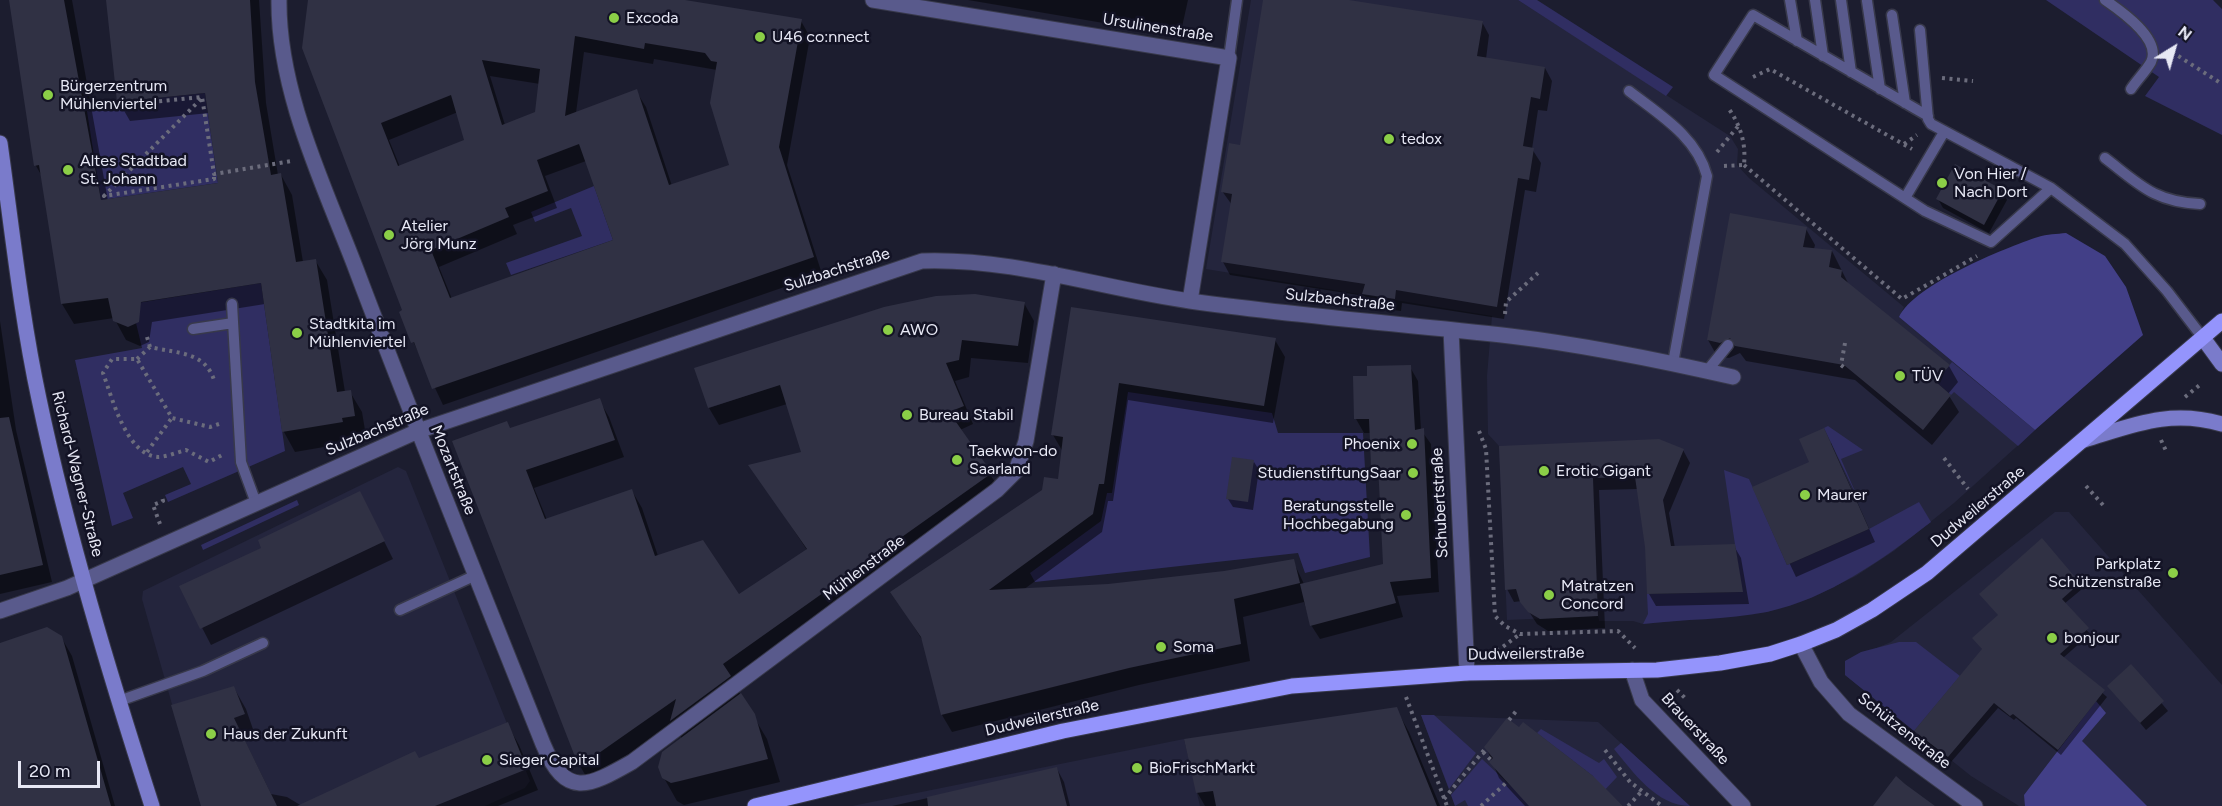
<!DOCTYPE html>
<html>
<head>
<meta charset="utf-8">
<style>
	body { margin:0 }
	#map { position:relative; width:2222px; height:806px; overflow:hidden; background:#1c1d2f; font-family:Figtree,sans-serif }
	canvas { display:block }
	.north { position:absolute; left:2144px; top:18px; width:60px; height:60px; -webkit-text-stroke:4px #131325; paint-order:stroke; rotate:37deg; font-size:16px; font-weight:700; line-height:24px; text-align:center; color:#e7e8f5 }
	.north::after { content:''; display:block; margin:auto; width:21px; height:27px; background:#e7e8f5; clip-path:polygon(50% 0,100% 100%,50% 72%,0 100%) }
	.scale { position:absolute; left:18px; top:761px; width:82px; height:27px; box-sizing:border-box; border:3px solid #e7e8f5; border-top:0; padding-left:8px; font-size:18px; line-height:21px; white-space:nowrap; color:#e7e8f5; -webkit-text-stroke:4px #131325; paint-order:stroke }
</style>
</head>
<body>
<div id="map">
<canvas width="2222" height="806"></canvas>
<div class="north">N</div>
<div class="scale">20 m</div>
</div>
<script>
const ctx = document.querySelector('canvas').getContext('2d');
ctx.lineJoin = 'round';
function fill(path, color) { ctx.fillStyle = color; ctx.fill(path, 'evenodd'); }
function trace(path, color, width, dash) { ctx.strokeStyle = color; ctx.lineWidth = width; ctx.lineCap = dash ? 'butt' : 'round'; ctx.setLineDash(dash || []); ctx.stroke(path); }
function write(font, color, halo, rows, align = 'center') {
  ctx.font = font + ' Figtree,sans-serif'; ctx.lineWidth = 5; ctx.setLineDash([]); ctx.textBaseline = 'middle'; ctx.strokeStyle = halo; ctx.fillStyle = color; for (const [text, x, y, turn = 0] of rows) {
    ctx.save(); ctx.translate(x, y); ctx.rotate((+turn || 0) * Math.PI / 180); ctx.textAlign = isNaN(turn) ? turn : align; if (halo) ctx.strokeText(text, 0, 0); ctx.fillText(text, 0, 0); ctx.restore();
  }
}
fill(new Path2D(`
	M1251,0H1518L1730,136L1738,149L1737,165L1749,178L1904,307L1899,317L2035,430L1954,503L1894,551L1856,576L1811,598L1767,612L1643,624L1633,621H1599L1598,616L1507,620L1499,446L1488,434L1487,376L1492,316L1206,269Z
	M398,467L406,471L530,781L525,788L485,806H201L142,599L143,591Z
	M2055,512H2069L2222,685V806H2019L1971,776L1845,675V661L1891,642Z
	M1421,715L1598,722L1690,806H1455Z
	M1184,739L1200,806H852Z`), '#24253d');
fill(new Path2D(`
	M1518,0H1537L1673,87L1666,96Z
	M2046,0H2213L2222,9V135L2145,96L2159,77Z
	M205,93L218,183L101,200L86,105Z
	M594,186L613,240L511,275L506,263L582,236L571,208L535,222L531,212Z
	M261,283L285,451L168,502L165,495L191,484L183,467L123,493L133,518L112,526L75,360L142,348L136,323L137,303Z
	M1952,362L2035,430L2018,446L1954,392L1951,395L1936,382Z
	M1128,392L1272,413L1278,433H1363L1370,557L1305,573L1298,553L1035,582L1030,573L1101,521L1107,493H1112Z
	M1828,426L1863,450L1841,459L1860,503L1824,428Z
	M1724,470L1749,479L1787,565L1869,529L1919,502L1931,522C1882,560 1829,598 1767,612C1726,620 1684,619 1643,624L1648,614L1647,594L1742,592Z
	M297,500L299,505L203,550L201,545Z
	M1899,642H1916L1960,676L1914,731L1845,675V661L1861,652Z
	M1421,715H1434L1476,753L1449,789Z
	M1541,729L1599,763L1604,759L1617,777L1600,795L1593,776L1537,733Z
	M1621,743L1690,806C1657,806 1633,772 1614,749Z
	M1482,759L1532,806H1468L1465,800L1455,806L1451,795Z`), '#302e62');
fill(new Path2D(`
	M2066,233L2105,256L2126,287L2143,335L2035,430L1899,317C1914,285 2004,248 2038,237C2047,234 2057,234 2066,233Z
	M2096,701L2106,713L2082,741L2147,806H2025L2024,795Z`), '#423f87');
fill(new Path2D(`
	M10,0H72L108,201L220,184L209,113L130,121L119,102L108,0H259L266,103L278,175H281L292,195L303,262L315,260L327,280L345,392H350L362,412L366,436L352,438L353,442L295,452L284,432L265,304L152,322L149,342L140,346L126,340L114,318L74,324L62,304L43,178L36,166Z
	M310,0H675L801,21L810,37L787,165L822,274L443,405L400,313L404,311ZM584,52L653,64L654,59L717,70L731,166L672,186L646,107L636,91L576,113ZM490,76L540,84L537,113L505,125ZM458,112L466,141L400,167L389,140ZM586,161L615,241L452,299L439,267L517,234L513,225L557,208L545,176Z
	M968,0H1188L1180,36Z
	M1265,0H1339L1482,22L1489,35L1486,59L1545,68L1552,81L1547,111L1538,110L1532,149L1541,163L1536,192L1525,190L1504,319L1402,303L1401,311L1371,307L1365,296L1230,275L1223,262L1232,205L1222,191L1241,146Z
	M2002,191L2007,200L1989,233L1943,208L1938,199Z
	M1806,229L1815,245L1814,249L1832,251L1849,285L1949,366L1958,382L1948,394L1959,412L1932,445L1855,380L1746,361L1740,353L1729,358L1717,356L1708,340Z
	M1024,303L1034,321L1028,363L971,358L969,377L955,381L973,424L960,430L1001,491L733,682L767,739L780,782L684,805L677,801L664,778L682,739L674,725L590,783L580,766L454,442L510,430L599,400L609,417L624,457L534,488L547,520L632,491L642,508L658,556L739,596L807,550L751,466L803,453L787,404L719,425L709,408Z
	M1073,309L1275,340L1285,357L1273,423L1128,400L1113,501H1108L1102,532L1023,590L1108,586L1225,573L1293,561L1304,584L1385,565L1380,477L1373,464L1371,433H1364L1356,419L1369,377L1410,367L1418,381L1421,430L1431,444L1439,592L1397,596L1403,617L1320,639L1311,625L1304,602L1243,617L1250,661L1139,685L952,732L942,715L923,641L892,592L1059,480L1063,452L1053,435Z
	M0,321L16,430L52,582L0,594Z
	M1831,443L1875,542L1796,577L1754,488L1811,462Z
	M1500,448L1683,450L1690,463L1669,513L1675,548L1734,546L1741,558L1749,604L1656,606L1649,594L1647,547L1638,489L1599,490L1605,628L1548,631L1537,624L1522,601L1514,602L1507,589Z
	M1254,462L1259,470L1253,510L1233,507L1228,499Z
	M360,493L393,559L211,645L181,587L263,548Z
	M2079,584L2082,589L2064,604L2090,634L2063,658L2107,697L2061,755L2016,718L2014,720L1998,708L1951,762L1919,736L1916,731L1983,650L1974,638Z
	M61,637L72,656L115,806H0V644Z
	M2131,666L2168,711L2146,730L2109,686Z
	M234,688L246,709L255,735L244,739L271,794L287,797L302,806L507,724L519,745L538,790L498,806H202Z
	M1396,709L1409,732L1440,806H1205L1197,792Z
	M1486,747L1592,777L1623,806H1525L1499,778Z
	M1057,769L1064,782L1070,806H892Z`), '#0007');
fill(new Path2D(`
	M9,0H64L101,200L218,183L205,93L117,102L106,0H250L255,82L271,175L281,173L296,262L316,259L337,392L351,390L355,416L342,418L343,422L282,432L261,283L141,302L139,322L128,327L113,321L108,298L61,304L39,165L34,166Z
	M308,0H685L802,19L779,147L814,257L432,389L414,342L411,343L399,312L402,310L302,48ZM575,36L644,49L645,43L705,53L711,61L717,62L710,103L729,165L669,185L637,89L565,116ZM482,60L540,69L535,112L502,125ZM451,95L464,140L398,166L381,123ZM579,144L613,240L450,298L431,250L509,217L505,208L548,191L537,160Z
	M1263,0H1349L1483,21L1477,56L1545,67L1540,99L1531,97L1523,146L1534,148L1529,180L1518,178L1497,307L1396,290L1395,299L1362,294L1365,284L1221,262L1232,194L1221,192L1229,143L1240,145Z
	M1955,164L2003,190L1984,225L1936,199Z
	M1730,213L1807,227L1803,247L1832,250L1829,267L1842,270L1841,277L1950,365L1936,382L1951,395L1923,430L1844,365L1735,346L1730,338L1720,343L1707,340Z
	M975,294L1025,302L1018,346L962,340L959,360L946,363L964,406L949,412L992,473L723,664L731,676L670,721L676,699L579,767L452,441L507,421L510,428L600,398L615,440L526,470L545,519L632,489L655,556L703,540L739,594L807,549L748,465L801,452L780,385L708,408L694,368L884,307L936,296Z
	M1071,307L1276,338L1264,406L1119,383L1104,484H1099L1093,514L989,590L1108,584L1224,571L1294,559L1300,583L1234,599L1241,644L1129,668L941,715L921,637L890,592L1042,490L1044,477L1058,479L1063,437L1051,435Z
	M1411,365L1415,430L1424,428L1431,578L1390,582L1396,603L1310,626L1300,584L1383,564L1378,465H1371L1369,419H1354L1353,376H1367V366Z
	M9,417L43,565L0,575V418Z
	M1824,428L1869,529L1787,565L1752,487L1809,462L1799,439Z
	M1659,439L1684,449L1663,500L1671,546L1735,544L1743,592L1647,594L1645,547L1635,477L1593,478L1598,616L1540,619L1528,612L1520,602L1516,589L1505,590L1499,446Z
	M1232,457L1254,460L1248,502L1226,499Z
	M360,491L385,541L200,629L179,586L261,548L258,540Z
	M2042,538L2080,583L2062,599L2089,628L2060,654L2105,690L2058,750L2013,714L2010,716L1994,703L1948,757L1914,731L1982,649L1972,638L1998,615L1979,594Z
	M47,627L62,636L111,806H0V643Z
	M2131,664L2164,701L2140,723L2107,686Z
	M234,686L245,714L234,718L277,806H201L171,705Z
	M741,693L755,714L768,759L680,781L671,783L662,778L658,767L662,752Z
	M1397,707L1437,806H1216L1213,791L1196,793L1184,739Z
	M1507,718L1519,727L1523,722L1593,776L1623,806H1529L1489,762L1493,758L1484,747Z
	M508,722L527,769L435,806H297L415,751L419,758Z
	M1057,767L1067,806H928L927,797Z
	M1896,776L1905,784L1935,806H1873Z`), '#303144');
const service = new Path2D(`
	M1790,0L1797,41
	M1815,0L1823,56
	M1841,0L1851,72
	M2105,0C2121,11 2162,39 2151,62C2146,71 2137,80 2131,89
	M1867,1L1880,89
	M1892,15L1905,103
	M1920,30L1928,119L1931,124L2051,188L2125,244L2167,291L2203,338
	M1229,58L1237,0
	M1629,91C1660,115 1697,137 1707,176L1673,363
	M1928,116L1753,15L1714,75L1925,211L1991,242L2051,188
	M2105,158C2139,184 2154,202 2200,204
	M1905,198L1944,132
	M232,304L241,462L256,503
	M193,329L233,323
	M1707,371L1728,345
	M400,610L476,575
	M119,701L203,671L263,643`);
const minor = new Path2D(`
	M279,0C278,92 324,185 356,269C416,428 480,586 543,744C566,799 588,787 632,762L997,490L1016,471L1026,441L1054,274
	M873,0L1229,58L1190,301
	M1451,330L1467,673
	M0,611L67,588L418,431L922,261C1015,258 1099,288 1190,301C1297,316 1404,324 1510,336C1585,345 1659,360 1733,377
	M1801,644L1821,682L1849,714L1975,806
	M1632,670L1642,700L1743,806`);
const secondary = new Path2D(`
	M0,143C12,229 21,315 39,399C68,537 109,672 152,806
	M2203,338L2222,364
	M2084,440C2134,425 2170,409 2222,424`);
const primary = new Path2D(`
	M755,806L1063,731L1292,686L1467,673L1657,670L1720,663L1770,654L1801,644L1836,630L1872,610L1927,573L2222,321`);
trace(service, '#38394b', 13);
trace(minor, '#38394b', 17);
trace(secondary, '#38394b', 17);
trace(primary, '#38394b', 17);
trace(new Path2D(`
	M2172,52L2222,84
	M1753,77L1770,69L1912,149
	M1942,78L1973,81
	M201,99L104,196L214,179V174
	M92,108L202,97L214,174L292,161
	M1904,144L1917,135
	M1717,152L1739,125
	M1744,165L1902,299L1977,256
	M1724,166L1744,165C1746,143 1741,127 1729,109
	M1505,314L1506,302L1538,273
	M147,337L150,347C179,354 206,351 215,383
	M1845,343L1841,365L1846,369
	M137,359L150,347
	M2185,397L2201,384
	M219,424L210,427L172,418L137,359H112L103,373C112,397 126,455 158,457C166,457 178,452 186,450L209,462L222,455
	M1479,431L1486,449L1495,616L1505,626L1520,634L1618,631L1635,648
	M2161,440L2167,453
	M147,452L171,419
	M1944,458L1968,489
	M2086,486L2103,505
	M160,524L153,505L163,501L162,497
	M1497,651L1520,634
	M1677,690L1685,698
	M1406,697L1447,806
	M1509,720L1517,710
	M1605,750L1630,782L1662,806
	M1483,752L1491,760
	M1444,799L1485,749
	M1481,806L1507,782
	M1628,806L1642,791`), '#6b6c7c', 4, [3, 4.5]);
trace(service, '#595a8c', 10);
trace(minor, '#595a8c', 15);
trace(secondary, '#7a7bcb', 15);
trace(primary, '#9494fc', 15);
for (const [x, y, r, color] of [
	[614,18,6,"#8bce47"],
	[760,37,6,"#8bce47"],
	[48,95,6,"#8bce47"],
	[1389,139,6,"#8bce47"],
	[68,170,6,"#8bce47"],
	[1942,183,6,"#8bce47"],
	[389,235,6,"#8bce47"],
	[888,330,6,"#8bce47"],
	[297,333,6,"#8bce47"],
	[1900,376,6,"#8bce47"],
	[907,415,6,"#8bce47"],
	[1412,444,6,"#8bce47"],
	[957,460,6,"#8bce47"],
	[1544,471,6,"#8bce47"],
	[1413,473,6,"#8bce47"],
	[1805,495,6,"#8bce47"],
	[1406,515,6,"#8bce47"],
	[2173,573,6,"#8bce47"],
	[1549,595,6,"#8bce47"],
	[2052,638,6,"#8bce47"],
	[1161,647,6,"#8bce47"],
	[211,734,6,"#8bce47"],
	[487,760,6,"#8bce47"],
	[1137,768,6,"#8bce47"]
]) { const dot = new Path2D(); dot.arc(x, y, r, 0, 2 * Math.PI); ctx.fillStyle = color; ctx.fill(dot); trace(dot, '#131325', 2); }
write('16px', '#e7e8f5', '#131325', [
	["Excoda",626,18],
	["U46 co:nnect",772,37],
	["Bürgerzentrum",60,86],
	["Mühlenviertel",60,104],
	["tedox",1401,139],
	["Altes Stadtbad",80,161],
	["St. Johann",80,179],
	["Von Hier /",1954,174],
	["Nach Dort",1954,192],
	["Atelier",401,226],
	["Jörg Munz",401,244],
	["Stadtkita im",309,324],
	["Mühlenviertel",309,342],
	["AWO",900,330],
	["TÜV",1912,376],
	["Bureau Stabil",919,415],
	["Phoenix",1400,444,"right"],
	["Taekwon-do",969,451],
	["Saarland",969,469],
	["Erotic Gigant",1556,471],
	["StudienstiftungSaar",1401,473,"right"],
	["Maurer",1817,495],
	["Beratungsstelle",1394,506,"right"],
	["Hochbegabung",1394,524,"right"],
	["Parkplatz",2161,564,"right"],
	["Schützenstraße",2161,582,"right"],
	["Matratzen",1561,586],
	["Concord",1561,604],
	["bonjour",2064,638],
	["Soma",1173,647],
	["Haus der Zukunft",223,734],
	["Sieger Capital",499,760],
	["BioFrischMarkt",1149,768]
], 'left');
write('16px', '#e7e8f5', '#131325', [
	["Ursulinenstraße",1158,28,9],
	["Sulzbachstraße",837,270,-18],
	["Sulzbachstraße",1340,300,6],
	["Sulzbachstraße",377,430,-23],
	["Mozartstraße",453,470,68],
	["Richard-Wagner-Straße",77,474,76],
	["Schubertstraße",1440,503,-93],
	["Dudweilerstraße",1978,507,-40],
	["Mühlenstraße",864,568,-37],
	["Dudweilerstraße",1526,654,-1],
	["Dudweilerstraße",1042,718,-13],
	["Brauerstraße",1695,729,47],
	["Schützenstraße",1904,731,38]
]);
</script>
</body>
</html>
